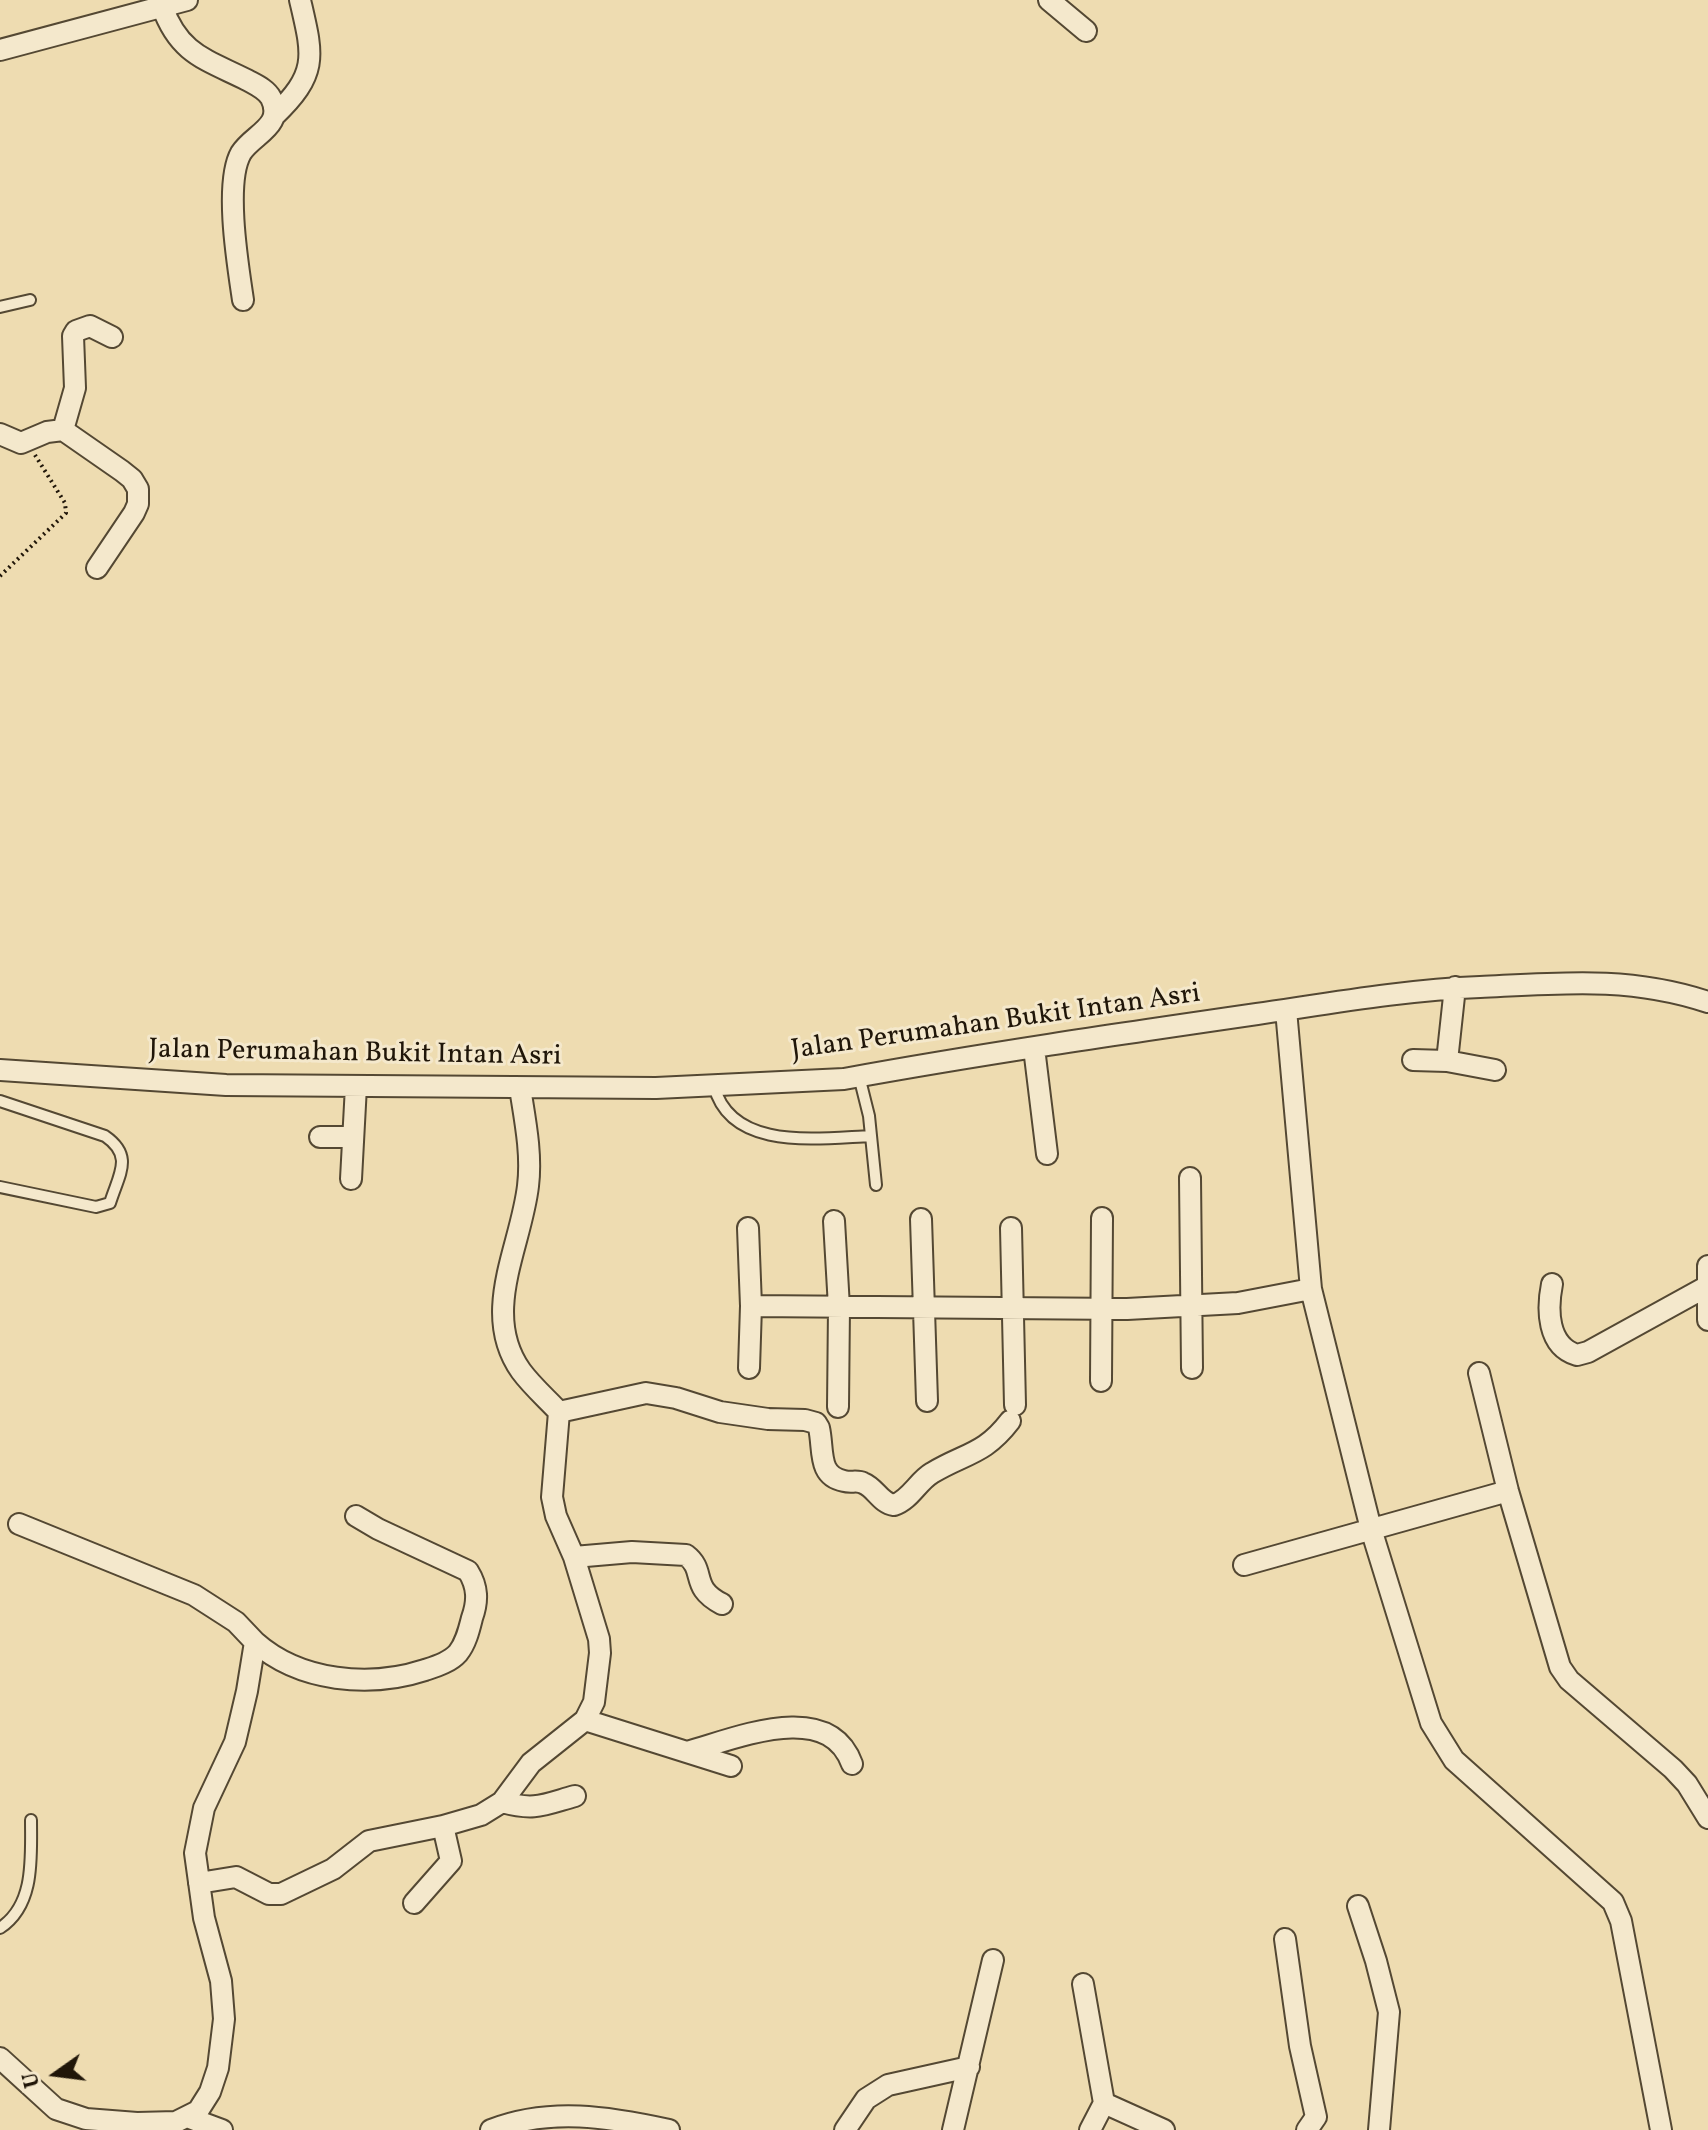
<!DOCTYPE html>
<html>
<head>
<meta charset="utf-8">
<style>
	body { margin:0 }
	#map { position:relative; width:1708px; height:2130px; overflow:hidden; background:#eedcb1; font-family:Vollkorn,serif }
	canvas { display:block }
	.north { position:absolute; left:16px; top:2034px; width:80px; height:80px; -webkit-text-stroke:6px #f4e8cc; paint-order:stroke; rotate:256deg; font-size:22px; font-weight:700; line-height:32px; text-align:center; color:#201609 }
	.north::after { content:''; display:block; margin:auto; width:28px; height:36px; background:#201609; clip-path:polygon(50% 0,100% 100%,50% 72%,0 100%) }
</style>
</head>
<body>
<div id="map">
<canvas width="1708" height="2130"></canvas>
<div class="north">U</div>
</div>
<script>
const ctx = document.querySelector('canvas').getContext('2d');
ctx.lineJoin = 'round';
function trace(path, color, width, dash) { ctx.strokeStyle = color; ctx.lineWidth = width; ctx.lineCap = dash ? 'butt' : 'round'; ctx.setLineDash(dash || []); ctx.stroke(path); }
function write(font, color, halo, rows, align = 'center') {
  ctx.font = font + ' Vollkorn,serif'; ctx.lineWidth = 6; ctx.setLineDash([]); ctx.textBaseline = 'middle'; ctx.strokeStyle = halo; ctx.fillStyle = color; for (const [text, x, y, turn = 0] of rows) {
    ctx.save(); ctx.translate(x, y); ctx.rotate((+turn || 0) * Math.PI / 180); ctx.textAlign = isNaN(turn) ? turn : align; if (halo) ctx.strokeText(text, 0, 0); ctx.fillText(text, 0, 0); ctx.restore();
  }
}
const service = new Path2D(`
	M0,307L30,300
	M859,1076L869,1116L876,1185
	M714,1086C731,1152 820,1138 871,1136
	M0,1101L105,1136C134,1156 119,1174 110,1203L96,1207L0,1187
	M0,1928C35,1905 31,1858 31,1820`);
const minor = new Path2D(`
	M1049,0L1086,31
	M162,6C179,54 205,59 247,80C256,85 266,89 271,98C285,126 253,134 241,153C224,183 238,266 243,300
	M0,50L187,0
	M274,116C319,73 313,56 300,0
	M63,430L75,388L73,336L76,331L90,326L112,337
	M0,434L21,443L47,432L63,430L122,471L132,479L138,489V504L134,513L97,568
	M1286,1010L1311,1289L1371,1529L1431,1723L1454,1760L1613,1902L1621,1921L1661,2130
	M1034,1048L1047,1154
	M1413,1060L1447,1061L1495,1070
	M1447,1061L1455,987
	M0,1070L226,1085L656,1088L844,1079C981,1054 1119,1034 1257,1014C1332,1003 1405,990 1480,987C1561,983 1630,976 1708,1002
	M320,1137H353
	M1190,1178L1192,1368
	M351,1179L356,1086
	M921,1219L927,1401
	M834,1221L839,1307L838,1407
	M748,1228L751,1306L749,1368
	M1011,1228L1015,1405
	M1708,1266V1320
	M1552,1284C1547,1309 1547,1346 1577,1355L1588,1352L1706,1287
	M751,1306L1127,1309L1238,1303L1311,1289
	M1479,1373L1508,1491L1560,1667L1569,1680L1673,1769L1687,1784L1708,1818
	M1101,1381L1102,1218
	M559,1412L646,1393L676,1398L720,1412L768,1419L805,1420L816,1423L819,1428C824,1449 817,1476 844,1481C851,1483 857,1480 863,1483C876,1488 880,1503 894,1505C910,1500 918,1481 932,1473C965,1453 984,1455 1010,1421
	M19,1524L194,1595L236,1622L255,1642
	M574,1557L632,1552L686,1555C707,1571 689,1587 722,1604
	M1244,1565L1508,1491
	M585,1720L731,1766
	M687,1752C735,1739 828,1698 852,1764
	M502,1802C535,1811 543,1805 575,1796
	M199,1883L236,1877L269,1894H281L333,1869L369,1841L443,1826L481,1815L502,1802L531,1763L585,1720L594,1702L600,1653L599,1639L574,1557L556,1516L552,1497L559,1412C547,1399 532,1386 521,1371C480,1313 521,1247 528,1186C532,1154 525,1120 520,1088
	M414,1903L451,1861L443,1826
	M1358,1906L1376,1961L1389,2012L1379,2130
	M1285,1939L1300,2046L1316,2117L1307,2130
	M1083,1984L1104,2103
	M0,2058L56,2109L86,2119L137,2123L176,2122L198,2111L210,2092L218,2068L224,2019L221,1981L204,1918L195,1853L204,1808L235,1742L247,1691L255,1642C300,1682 370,1688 425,1670C437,1666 450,1662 458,1653C466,1643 469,1630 472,1618C478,1601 478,1587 468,1571L378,1529L356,1516
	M187,2117L222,2130
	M491,2130C550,2107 609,2117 669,2130
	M845,2130L866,2099L888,2085L969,2067
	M953,2130L993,1960
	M1090,2130L1104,2103L1164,2130`);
trace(service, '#544833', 14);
trace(minor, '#544833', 24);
trace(new Path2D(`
	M0,576L66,513L65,503L35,455`), '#201609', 4, [2, 4]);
trace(service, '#f4e8cc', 10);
trace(minor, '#f4e8cc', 20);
write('28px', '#201609', '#f4e8cc', [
	["Jalan Perumahan Bukit Intan Asri",996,1024,-8],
	["Jalan Perumahan Bukit Intan Asri",355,1055,1]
]);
</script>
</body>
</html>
